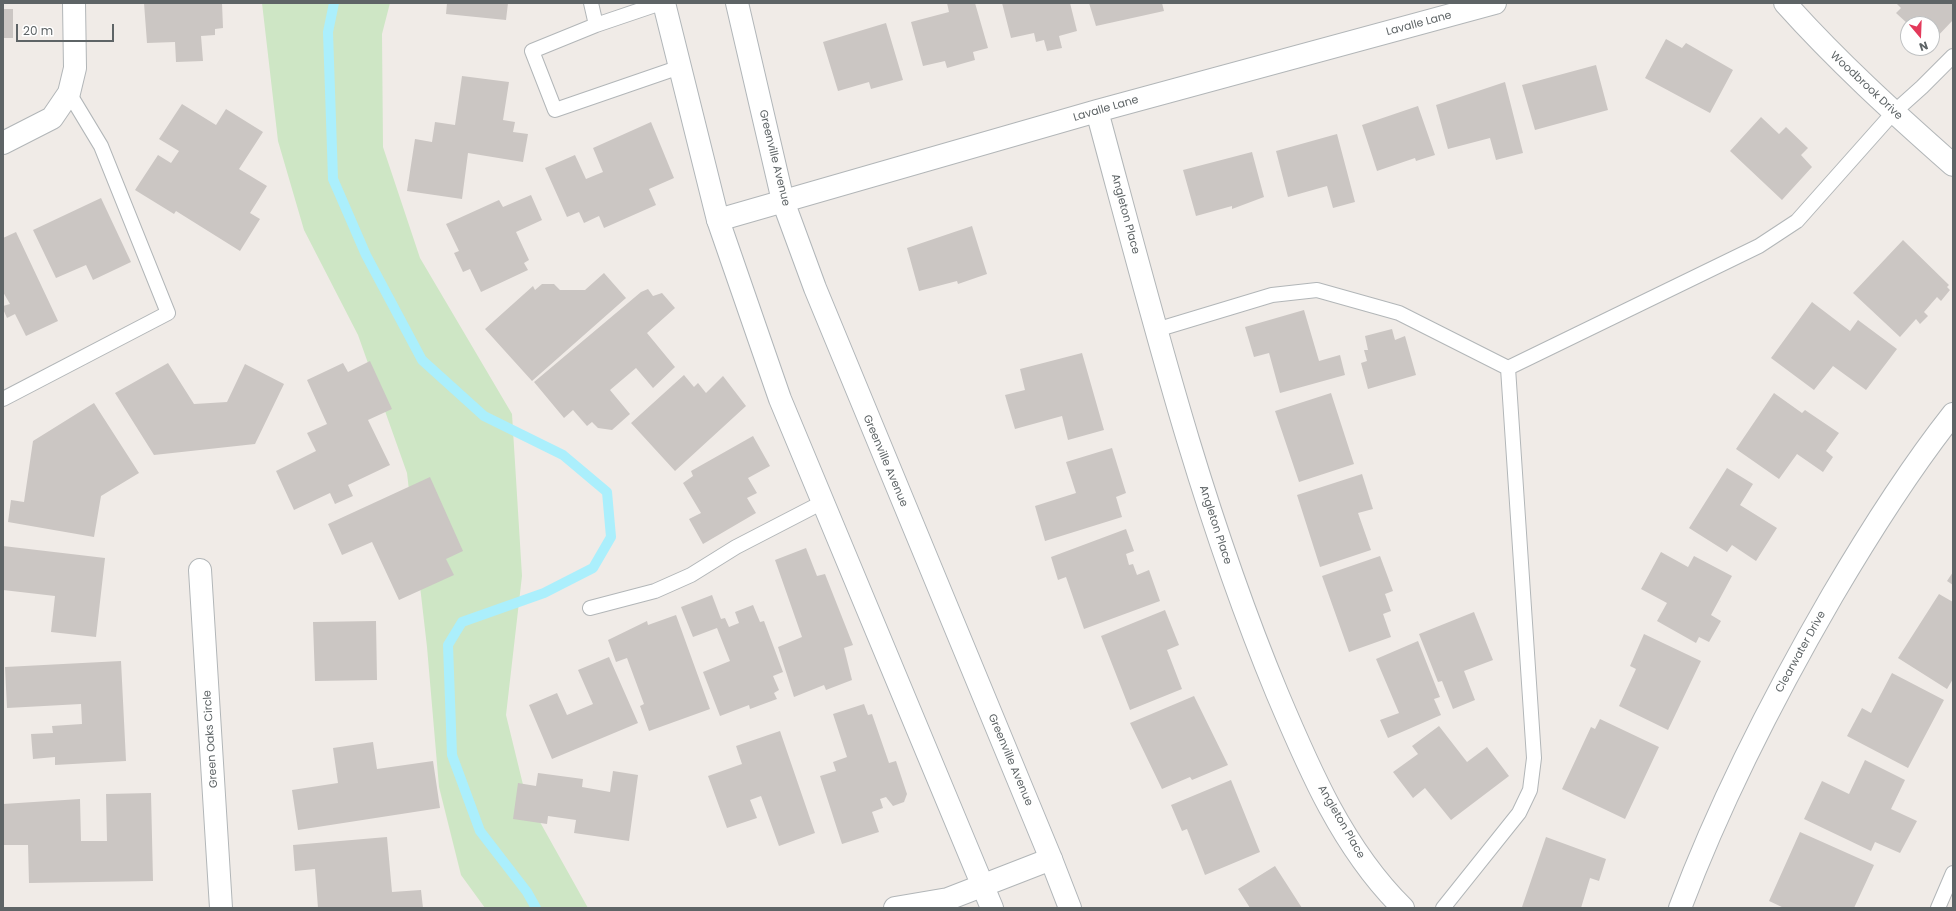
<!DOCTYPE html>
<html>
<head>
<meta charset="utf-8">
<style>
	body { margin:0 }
	#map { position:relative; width:1956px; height:911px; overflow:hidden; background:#f0ebe7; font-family:Poppins,sans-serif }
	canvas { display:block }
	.frame { position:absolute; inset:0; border:4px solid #5e6466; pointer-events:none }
	.north { position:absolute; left:1900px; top:16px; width:40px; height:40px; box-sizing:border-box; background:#fff; border:1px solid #bfc1c2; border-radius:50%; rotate:161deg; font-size:11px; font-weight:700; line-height:16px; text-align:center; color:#5e6466 }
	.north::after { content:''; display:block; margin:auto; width:14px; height:18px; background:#e33a5b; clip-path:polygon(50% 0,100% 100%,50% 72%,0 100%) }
	.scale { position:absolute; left:16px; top:24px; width:98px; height:18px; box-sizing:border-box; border:2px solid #5e6466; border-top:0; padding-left:5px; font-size:12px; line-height:14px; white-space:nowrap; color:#5e6466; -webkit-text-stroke:3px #fff; paint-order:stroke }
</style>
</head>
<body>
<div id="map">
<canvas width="1956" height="911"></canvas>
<div class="frame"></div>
<div class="north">N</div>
<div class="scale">20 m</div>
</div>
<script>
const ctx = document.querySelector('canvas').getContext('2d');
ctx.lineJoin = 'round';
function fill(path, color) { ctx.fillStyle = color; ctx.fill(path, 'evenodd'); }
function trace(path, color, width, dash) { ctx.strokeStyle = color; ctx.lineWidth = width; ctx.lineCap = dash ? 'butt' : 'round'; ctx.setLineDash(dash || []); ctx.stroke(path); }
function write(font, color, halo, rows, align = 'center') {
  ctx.font = font + ' Poppins,sans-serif'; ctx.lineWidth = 4; ctx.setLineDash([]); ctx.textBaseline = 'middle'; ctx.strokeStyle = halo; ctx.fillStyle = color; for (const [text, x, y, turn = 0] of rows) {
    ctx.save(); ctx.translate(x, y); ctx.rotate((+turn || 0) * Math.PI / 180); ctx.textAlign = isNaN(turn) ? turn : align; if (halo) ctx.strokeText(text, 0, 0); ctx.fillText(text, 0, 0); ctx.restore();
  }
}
fill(new Path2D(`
	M262,3H390L382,34L383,147L420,258L512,414L522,576L506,715L526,797L588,908H485L461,875L439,787L427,647L407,473L358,335L304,230L278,141Z`), '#cee6c5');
trace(new Path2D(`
	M334,3L328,32L333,179L366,255L422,360L484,416L563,455L607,492L611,537L593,568L544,593L462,622L448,645L452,755L480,831L527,892L536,908`), '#abeffc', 10);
fill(new Path2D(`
	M144,3H222L223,28L215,29V35L201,36L203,61L176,62L175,42L147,43Z
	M447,3H508L506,20L446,14Z
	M947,3H975L988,48L973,52L975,60L947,68L945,61L923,66L911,22L949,12Z
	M1002,3H1070L1077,31L1059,36L1062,48L1047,51L1044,40L1036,42L1034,33L1011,38Z
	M1089,3H1162L1164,11L1096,26Z
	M1896,3H1953V20L1934,40L1932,38V24H1908L1896,13L1901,8Z
	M3,9H13V38H3Z
	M886,23L903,80L871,89L869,82L838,91L823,42Z
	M1666,39L1682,48L1686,43L1733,70L1710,113L1645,78Z
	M1596,65L1608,110L1535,130L1522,85Z
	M462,76L509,82L503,120L515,122L513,132L528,134L523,162L468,153L462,199L407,191L415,139L432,142L435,122L455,125Z
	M1505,82L1523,153L1496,160L1490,138L1448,149L1436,105Z
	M182,104L216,125L226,109L263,132L239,169L267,186L250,213L260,219L240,251L176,211L174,214L135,190L158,155L171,163L179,151L159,139Z
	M1418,106L1435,155L1416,161L1415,158L1377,171L1362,125Z
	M1761,117L1779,134L1786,127L1808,148L1801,155L1812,167L1782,200L1730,151Z
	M651,122L674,178L649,189L656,205L604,228L599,216L584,223L579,212L567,217L545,168L575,155L586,179L603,172L593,148Z
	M1337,134L1355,202L1333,208L1327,186L1288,197L1276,151Z
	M1252,152L1264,197L1232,209V206L1196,216L1183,170Z
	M531,195L542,220L516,232L529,260L524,263L528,270L481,292L470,269L463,272L454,253L459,251L446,224L499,200L503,207Z
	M101,198L131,262L93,280L86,265L56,278L33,230Z
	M972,226L987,274L958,284L957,281L919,291L907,248Z
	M16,232L58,321L26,336L15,314L7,318L3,309V306L10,304L3,292V238Z
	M1903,240L1949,285L1947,287L1950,290L1941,301L1937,297L1924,312L1928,316L1920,324L1916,319L1900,337L1853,293Z
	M604,273L626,298L532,381L485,329L533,286L535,290L542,284H554L560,290H585Z
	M648,289L653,296L662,293L675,308L647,333L675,367L653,388L636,368L610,390L630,414L612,430L598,428L592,422L587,426L573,410L564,418L534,382L641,292Z
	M1812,302L1850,331L1858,320L1897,349L1866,390L1833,366L1814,390L1771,358Z
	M1304,310L1319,361L1340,355L1345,375L1280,393L1269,353L1254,357L1245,327Z
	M1392,329L1395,340L1405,336L1416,375L1368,389L1361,363L1367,361L1364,350H1368L1365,336Z
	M1082,353L1104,430L1068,440L1062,416L1015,429L1005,395L1025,390L1020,369Z
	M370,361L392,409L368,420L390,465L348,485L353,496L335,504L330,493L294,510L276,471L316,451L307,433L327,424L307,380L343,363L348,372Z
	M168,363L194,404L227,402L245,364L284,384L255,444L154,455L115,393Z
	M684,375L694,387L698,383L706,393L723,376L746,406L675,471L631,423Z
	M1331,393L1354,464L1299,482L1275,411Z
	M1774,393L1802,413L1805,410L1839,433L1826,451L1833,457L1823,472L1797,454L1779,479L1736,449Z
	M94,403L139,473L101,496L94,537L8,522L11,500L24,502L33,441Z
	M753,436L770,466L748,478L757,493L747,498L756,513L703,544L689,519L701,513L683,483L693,476L691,471Z
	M1112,448L1126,493L1116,497L1122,517L1045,541L1035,506L1076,493L1066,462Z
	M1727,468L1753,484L1740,505L1777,528L1756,561L1732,545L1727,552L1689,528Z
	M1362,474L1373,509L1358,513L1371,550L1320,567L1297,495Z
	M430,477L463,551L446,559L454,575L399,600L372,542L342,555L328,524Z
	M1126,529L1134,551L1126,554L1129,565L1133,564L1137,575L1149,570L1160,601L1084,629L1066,577L1058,580L1051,557Z
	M3,546L105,558L96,637L51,632L55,596L3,590Z
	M806,548L817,576L825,574L853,645L844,648L852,680L826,690L824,685L794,697L778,647L802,637L775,560Z
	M1661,552L1688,567L1694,556L1732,576L1711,615L1721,621L1709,642L1699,637L1696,643L1657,621L1667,603L1641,589Z
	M1380,556L1393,591L1385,594L1391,611L1383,614L1391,637L1349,652L1322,576Z
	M1953,572V585L1947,581Z
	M1939,594L1953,602V679L1947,689L1898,658Z
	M712,595L721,619L725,618L729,627L739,623L735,612L753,605L760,622L764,621L783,672L773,676L779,690L774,693L777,699L750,709L749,705L720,716L703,672L730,661L717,628L693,637L681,607Z
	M1165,610L1179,645L1167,650L1182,689L1130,710L1101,636Z
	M1474,612L1493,660L1464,671L1475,700L1453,709L1442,681L1438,682L1419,634Z
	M676,615L710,709L649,731L640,706L644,704L627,658L616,662L608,640L647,621L648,625Z
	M376,621L377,680L315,681L313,622Z
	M1644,634L1701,661L1668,730L1619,706L1636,669L1630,666Z
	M1418,641L1440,697L1434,699L1441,715L1388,738L1380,720L1399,713L1376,659Z
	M609,657L638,723L552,759L529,705L557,693L567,715L593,704L578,670Z
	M121,661L126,761L55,765V757L33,759L31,734L53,733L52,726L82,724L81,704L7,708L5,667Z
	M1892,673L1944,700L1908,768L1847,736L1862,708L1871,713Z
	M1194,696L1228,765L1192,780L1190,777L1162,789L1130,723Z
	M864,704L868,715L872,714L889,763L896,761L907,794L904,802L893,806L886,797L880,799L883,808L872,812L879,832L842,844L820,776L836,771L833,762L847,757L833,714Z
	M1600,719L1659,747L1625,819L1562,789L1591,727L1595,729Z
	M1439,726L1467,762L1487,747L1509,776L1451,820L1425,788L1413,798L1393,772L1418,754L1412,746Z
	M780,731L815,833L779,846L761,796L750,800L757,818L727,828L708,776L742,764L736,746Z
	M373,742L377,769L433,761L440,808L298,830L292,790L338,783L333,748Z
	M1865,760L1905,780L1891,809L1917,821L1900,853L1875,842L1871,851L1804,819L1822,781L1849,794Z
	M613,771L638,775L629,841L574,833L576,820L548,816L547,824L513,819L518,783L536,786L538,773L583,779L582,787L610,792Z
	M1231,780L1260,852L1205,875L1187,829L1182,831L1171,805Z
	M151,793L153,881L29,883L28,845H3V804L80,799L81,841H107L106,794Z
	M1800,832L1874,865L1854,908H1784L1769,901Z
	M387,837L392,892L421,890L423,908H318L315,869L295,871L293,845Z
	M1546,837L1606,859L1599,881L1590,878L1581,908L1522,907Z
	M1275,866L1302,908H1250L1238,889Z`), '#cbc6c3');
const service = new Path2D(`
	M591,3L596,25
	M661,3L596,25L532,51L555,110L680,67
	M1156,330L1272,295L1317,290L1399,313L1508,368
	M3,399L168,313L101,146L69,93
	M590,608L655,591L691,575L736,547L823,502
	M1443,908L1519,813L1530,790L1534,758L1508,368L1759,246L1797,221L1893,113L1922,87L1953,56
	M1938,908L1953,873`);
const minor = new Path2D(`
	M1785,3C1837,61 1894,113 1953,165
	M1097,111C1150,307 1199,505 1277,693C1309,769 1343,849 1403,908
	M3,143L52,118L69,93L75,68L74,3
	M718,220L1097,111L1495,3
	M200,570L221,908
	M895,908L948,899L1051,859
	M1680,908C1721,799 1774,696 1832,596C1869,533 1908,471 1953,414`);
const secondary = new Path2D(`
	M664,3L718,220L780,399L992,908
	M737,3L783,201L815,288L1051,859L1070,908`);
trace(service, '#b2b6b8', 16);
trace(minor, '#b2b6b8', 24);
trace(secondary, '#b1b6b9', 24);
trace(service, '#fff', 14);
trace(minor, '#fff', 22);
trace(secondary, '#fff', 22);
write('11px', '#5e6466', '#fff', [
	["Lavalle Lane",1419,24,-15],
	["Woodbrook Drive",1866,86,43],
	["Lavalle Lane",1106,109,-16],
	["Greenville Avenue",774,158,76],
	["Angleton Place",1125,214,75],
	["Greenville Avenue",885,461,67],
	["Angleton Place",1215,525,72],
	["Clearwater Drive",1801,652,-61],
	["Green Oaks Circle",211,739,-94],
	["Greenville Avenue",1010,760,67],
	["Angleton Place",1341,822,60]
]);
</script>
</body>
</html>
